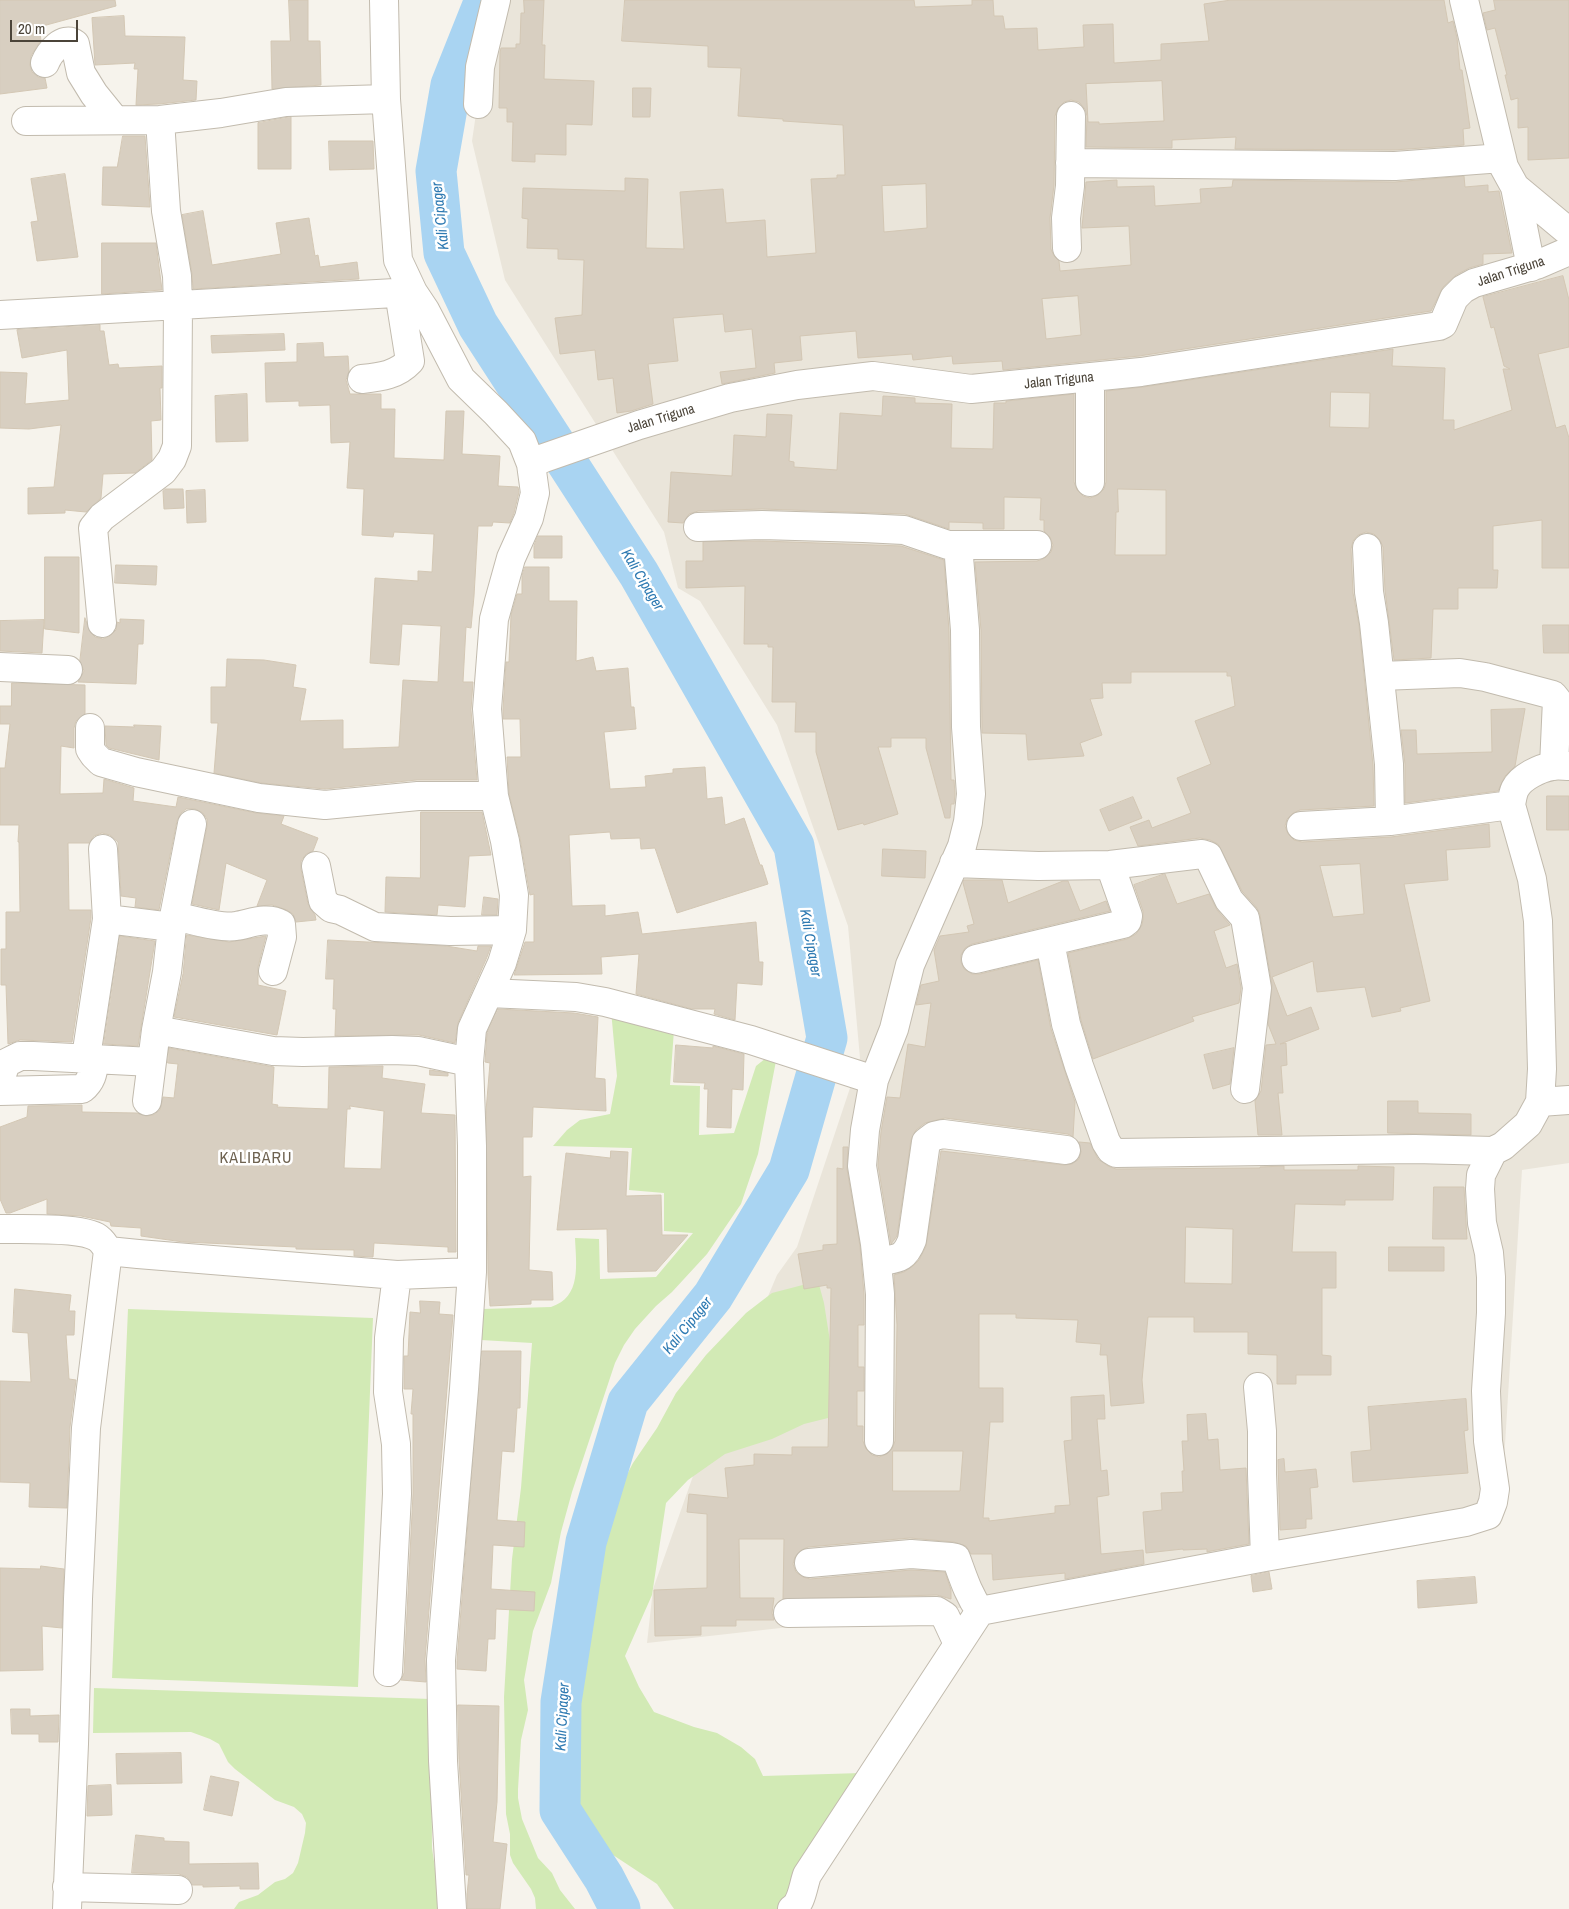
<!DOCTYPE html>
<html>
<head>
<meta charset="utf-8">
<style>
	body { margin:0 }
	#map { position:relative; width:1569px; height:1909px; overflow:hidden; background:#f6f3ec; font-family:"Archivo Narrow",sans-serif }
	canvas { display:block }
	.scale { position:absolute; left:10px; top:20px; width:68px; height:22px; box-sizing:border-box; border:2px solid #4b4439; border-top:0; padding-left:6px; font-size:15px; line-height:18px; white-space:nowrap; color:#4b4439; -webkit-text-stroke:4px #fff; paint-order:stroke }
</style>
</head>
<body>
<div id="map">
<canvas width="1569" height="1909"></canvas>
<div class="scale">20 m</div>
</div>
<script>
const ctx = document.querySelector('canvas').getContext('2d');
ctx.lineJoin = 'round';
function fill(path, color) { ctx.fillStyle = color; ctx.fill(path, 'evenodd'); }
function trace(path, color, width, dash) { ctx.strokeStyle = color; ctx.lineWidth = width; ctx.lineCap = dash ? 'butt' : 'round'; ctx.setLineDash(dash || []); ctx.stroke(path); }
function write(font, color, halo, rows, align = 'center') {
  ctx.font = font + ' "Archivo Narrow",sans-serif'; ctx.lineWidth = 5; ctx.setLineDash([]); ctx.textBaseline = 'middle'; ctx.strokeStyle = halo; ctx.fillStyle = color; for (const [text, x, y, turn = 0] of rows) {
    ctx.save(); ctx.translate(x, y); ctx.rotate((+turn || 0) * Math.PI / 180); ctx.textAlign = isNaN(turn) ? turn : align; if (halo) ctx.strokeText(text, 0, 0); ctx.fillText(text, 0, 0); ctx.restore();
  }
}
fill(new Path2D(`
	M504,0H1569V1163L1522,1170L1501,1509L1146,1587L647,1643L653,1589L698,1462L777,1275L797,1247L860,1058L848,926L777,725L700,601L678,588L664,532L505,280L472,141L483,66Z`), '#eae5da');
fill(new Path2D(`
	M611,1010L674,1030L670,1085L700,1086L699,1135L734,1133L756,1066L771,1054L776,1061L758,1154L741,1204L707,1254L672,1292L656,1306L635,1329L624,1345L615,1363L572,1492L561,1532L551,1583L533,1631L524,1680L528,1710L521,1740L518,1789V1798L522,1819L538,1858L552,1873L560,1890L575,1909H536L535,1898L531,1889L513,1863L510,1855V1834L506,1814L504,1697L512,1559L521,1488L532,1343L481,1340L482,1309L551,1307C582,1297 576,1264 575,1238L599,1239L600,1279L656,1277L693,1233L664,1231V1193L629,1190L632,1148L553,1146L567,1130L580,1120L610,1114L617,1076Z
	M818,1281L824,1303L832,1354L828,1418L804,1424L772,1439L725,1454L688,1480L666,1503L652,1595L625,1656L639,1687L654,1712L694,1727L717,1733L741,1747L755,1759L763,1776L861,1773L780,1909H674L657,1884L610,1853L579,1817L571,1780L573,1718L583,1645L596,1580L619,1490L633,1463L657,1428L676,1393L706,1355L746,1313L772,1293Z
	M128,1309L373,1318L358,1687L112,1678Z
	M94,1688L431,1699L432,1848L441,1909H234L239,1902L258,1895L275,1882L285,1879L293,1873L298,1863L305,1833L306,1823L302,1814L294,1807L275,1800L235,1769L228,1762L219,1744L210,1739L191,1732L93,1733Z`), '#d2eab5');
trace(new Path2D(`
	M485,0L451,85L436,171L444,253L478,325L639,574L794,846L827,1038L789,1170L713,1296L628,1402L586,1542L561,1702L560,1810L604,1878L620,1909`), '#a9d4f2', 41);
const building = new Path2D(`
	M0,0H115L116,6L39,27L41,40L31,56L30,65L32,72L38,77L45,78L47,88L0,94Z
	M289,0H308V41H320L321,85L272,89L271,41H290Z
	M524,0H544L542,45H545L544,79L594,81L592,125L566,124V155L535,154V162L512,161L513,122H507V108H499L500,52L501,48H516V44H520L521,13H524Z
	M625,0H914L915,7L972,5V0H993L994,16H1003L1005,29L1037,28L1038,50L1084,47L1083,25L1113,24L1114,63L1161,60V44L1209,41L1204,4L1231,0H1444L1448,23L1453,21L1457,38L1460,70H1462L1470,128L1463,129L1464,145L1394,150L1235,149L1236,137L1172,140V148L1086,147L1087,116L1085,109L1079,102L1071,100L1064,102L1058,108L1055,116L1054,185L1050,218L1051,249L1054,256L1059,261L1060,271L1131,265L1129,226L1082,228L1086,182L1117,180V187L1154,186L1155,206L1201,203L1200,189L1232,187L1233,180L1395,182L1464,176L1465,187L1488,185V192L1499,191L1512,253L1483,254V264L1469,268L1456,275L1443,287L1431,311L1139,356L1003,370L1002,361L953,364L952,356L913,360L912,354L858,358L856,331L800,336L802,360L774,363L775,373L722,384L720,372L756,368L752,329L725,332L723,314L673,318L678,361L648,364L653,404L631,411L617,413L613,378L598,380L595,350L560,354L555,318L582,315L584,260L558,259V249L527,248L528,219L522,218L523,188L625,191V178L648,179L646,248L684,249L680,192L723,189L726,223L765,220L767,257L816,253L811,179L837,178V175H845L843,125L783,121V119L738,116L741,68L708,67V46L622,41ZM1162,81L1164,121L1099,124V122H1088L1086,84ZM926,184L927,228L884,232L882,186ZM1078,296L1081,335L1046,339L1042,299Z
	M1494,0H1569V158L1528,160V127L1518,128V98L1511,100L1505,75H1507L1495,28L1487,30L1483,13L1495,10Z
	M124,16L125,36L185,37L183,80L197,81L196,100L159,104L136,105L138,69H134L135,63L95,65L92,18Z
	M633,88H651L650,117H633Z
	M291,117V169H258V123Z
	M123,136H145L150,207L102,205L103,167H117Z
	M329,141H373L374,169L330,170Z
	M65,174L78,257L37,261L31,222L38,221L31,179Z
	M203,211L212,265L281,254L276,223L309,218L315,256L318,255L320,267L357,262L359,279L193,289L192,274L182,215Z
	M102,243H156L162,290L102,294Z
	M1563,276L1569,300V347L1538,354L1556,428L1565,425L1569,438V568H1542V520L1493,526V570H1498L1497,588H1458V609H1433L1431,658L1394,660L1385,590L1383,547L1380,540L1374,534L1366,532L1358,535L1353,541L1351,549L1353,593L1359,625L1373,765L1374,806L1300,810L1293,813L1287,819L1285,826L1288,834L1294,840L1302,842L1391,837L1489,824L1490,847L1446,850L1448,880L1404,884L1430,1001L1400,1008L1401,1011L1372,1017L1365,987L1317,992L1313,961L1272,977L1287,1016L1311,1007L1319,1029L1280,1044L1286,1043L1287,1065L1281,1066L1283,1093H1278L1282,1135H1258L1255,1101L1261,1091L1266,1045L1276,1044L1268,1024L1272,985L1260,915L1257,908L1242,891L1218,844L1210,840L1200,838L1138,846L1130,827L1149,820L1152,828L1191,813L1177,778L1211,764L1195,721L1235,706L1231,676H1227V672H1131V683H1102L1103,698L1090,699L1102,735L1080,743L1084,756L1028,760L1026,734L982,733L981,630L975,562L1037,561L1045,558L1051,552L1053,545L1050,537L1044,531V520H1040L1041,498L1004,497V529H983V523L949,522V529L905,514L762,509L698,511L689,514L683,523L668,522L671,472L732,476L734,435L766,437L767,414L792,415L789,461L794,462V467L837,470L840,413L882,416L883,396L915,398V403L952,404L951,448L993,449L994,403H1006V401L1074,394V482L1077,490L1083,496L1090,498L1098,495L1104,489L1106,482V391L1143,387L1393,349L1392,366L1445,368L1443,420H1454V430L1512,410L1503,369H1510L1504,366L1494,327L1491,328L1483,297ZM1331,392L1370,393L1369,428L1330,427ZM1118,489L1166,490V555H1115L1116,512H1118ZM1360,864L1364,914L1333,917L1320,866Z
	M100,325V331H104L109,365L118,364L119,368L162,366V388H160L161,420L151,421L152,460L135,473L103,474L101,498L86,512L65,510V513L28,514V488L54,487L61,425L29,429L0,428V372L27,373L25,404L69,400L67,350L22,358L17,330Z
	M284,334L285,350L212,353L211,336Z
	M323,343L324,357L348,356L349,371L346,380L350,394H381V409H395L394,458L444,460L446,411H464L462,454L500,456L498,486L518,487L519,492L514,513L510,523L493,522L492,526H478L474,596L471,628L466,627L463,682H473L471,710L477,780H417L325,789L261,783L214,773L218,723H211V687H226L227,659L264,660L296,665L293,687L306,689L300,721L343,720V749L399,747L403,680L438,682L441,626L402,624L399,665L370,663L375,578L418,581V571L432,572L434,534L394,532L393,537L362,535L364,489L347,488L350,442L331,443L330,405L299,406V401L266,402L265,363L297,362V344Z
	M247,394L248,441L216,442L215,396Z
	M165,489H183L184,508L164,509L163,491Z
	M205,490L206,522L187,523L186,491Z
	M538,536H562V558H534V546Z
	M762,541L901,546L944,560L949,631L951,780H954L955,794L954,804H951L950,818H945L926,748V738H891V747H878L898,814L864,825L863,823L838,830L816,752V732H795L796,702H772L773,647H768V644H744L745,586L686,588V561H703V542Z
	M45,557H79V633L45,629Z
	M116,565L157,566L156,585L115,583Z
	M525,567H549V601H577L576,661L593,657L596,671L628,668L631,707H634L636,729L604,732L610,789L646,787L645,776L673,773V769L705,767L707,799L722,797L725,825L744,818L760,865H762L768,884L677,913L655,848L641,849L640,838L611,839L610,832L569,835L572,906L605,905V916L638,912L642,934L756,922L759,962H763L762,985L737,983L735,1020L714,1014L715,1009H692L636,994L639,954L601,957L602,974L514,975L525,942H534V894L530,895L520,838L509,794L507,757H521L520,719H503V709L506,662H509L511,615L517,594H522V576Z
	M85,618L90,632L95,637L103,639L111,635L116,630L117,622L120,623V619L144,620L143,644H138L136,684L78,682L84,671L80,661Z
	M44,620L42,653L0,651V621Z
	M1543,625H1569V653H1544Z
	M12,683L85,685V714L76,721L74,728V748L61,746L60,794L103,793L104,779L134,788L133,801L176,807L178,797L256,813L284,816L281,824L318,838L313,851L306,854L301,861V869L308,904L315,915L316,920L296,922L293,914L287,910L272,905L257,906L267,880L226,863L219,910L192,904L207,826V819L203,813L195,809H186L181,813L177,821L159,910L135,907L136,898L121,896L118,842L110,835L102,833L94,836L89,843H68L69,910H91V918L72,1042L20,1040L8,1044L6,985H1V949H6V912H20L19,842H18L19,825H0V768H5L10,724H0V706H11Z
	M1525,709L1515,766L1505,776L1498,791L1405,803V764L1401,730H1416L1417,754L1492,752L1491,710Z
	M134,725L161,726L159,760L109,748L106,745L105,726L134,727Z
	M1547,796H1569V830H1547Z
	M1133,797L1142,818L1109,831L1100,810Z
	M421,812H482L491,855L469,856L465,907L438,905L437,915L385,912L386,877L420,878Z
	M883,849L926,851L925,878L882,876Z
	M1165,874L1177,904L1209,894L1217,910L1230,925L1214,931L1226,968L1237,964L1241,988L1239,1003L1192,1017L1194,1021L1093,1059L1081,1020L1068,953L1127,939L1136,934L1142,925L1143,919V911L1134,885Z
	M964,880H1002L1008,903L1063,881H1068L1080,911L1106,901L1110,911L972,944L965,948L961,955V962L964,969L972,974H980L1038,960L1051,1029L1075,1102L1073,1137L1068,1134L945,1118L925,1123L916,1130L911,1140L897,1236L891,1244L878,1165L881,1132L887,1097L900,1098L908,1044L925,1047L931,1003L916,1005L921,985L939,981L934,950L940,936L969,932L967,926L974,924L963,883Z
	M484,897L498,899L497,915H482Z
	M187,935L229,942L266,936L258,967V985L286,991L277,1035L174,1017L183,974Z
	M120,936L155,941L138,1046L104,1044Z
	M328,940L446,946L477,951L478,946H491L487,957L458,1023L455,1043L419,1035L335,1036L336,1009H333L334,979H326Z
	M498,1009L574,1013L598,1017L595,1078L605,1079L606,1111L533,1107L532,1137H523V1177L531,1176L529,1270L552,1272L553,1300H531V1304L490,1306L488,1274L486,1111L490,1063L485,1062L487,1033Z
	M676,1045L713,1048V1046L744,1054L743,1090L732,1089L731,1128L707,1127L708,1089H704L705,1083L674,1082Z
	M169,1048L274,1067L272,1104L278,1105L277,1107L328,1109L329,1067L383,1066L382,1078L425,1084L421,1113L455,1115L456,1252H448V1247L374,1243L373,1257L354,1256V1250L296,1249V1247L183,1242L141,1236V1228L111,1226L110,1222L81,1216L47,1214V1199L10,1213H6L0,1199V1127L27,1117L28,1106L82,1105V1112L137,1113L146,1116L153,1115L160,1110L163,1097L174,1098L178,1064L168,1063ZM350,1106L384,1111L381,1169L344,1168L347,1109H350Z
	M1234,1048L1230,1084L1213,1089L1204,1055Z
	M430,1070L448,1073V1076L430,1075Z
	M1388,1101H1418V1113L1471,1114V1135L1388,1133Z
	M1079,1142L1090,1143L1098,1159L1108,1166L1116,1169L1260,1168V1167L1284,1166V1170H1358V1166L1394,1167L1393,1200H1345V1205L1295,1204L1292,1252H1336V1288H1322V1355L1331,1356V1375H1296V1384H1277V1355L1248,1354V1332H1194V1317H1148L1142,1380L1144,1403L1111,1406L1107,1355H1100L1101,1344L1076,1342L1078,1320L1016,1318V1314H979V1388H1003V1422H990L983,1518H989V1521L1055,1513V1506L1070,1505L1064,1441L1072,1440L1071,1397L1104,1395L1105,1419H1097L1101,1471L1107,1470L1109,1495L1097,1497L1101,1554L1143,1550L1144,1564L1065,1579V1573L993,1580L992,1554H971L966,1546L954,1542L910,1538L808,1547L800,1551L795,1557L793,1564L796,1572L803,1577L810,1579L911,1570L945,1572L951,1590V1599L937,1595L783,1599L784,1539H739L740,1598H774L772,1613L774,1620H736V1626H701V1635L655,1636L654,1590L707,1588V1514L687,1512L689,1494L728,1498L725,1468L754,1465V1454L792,1455V1447H828L831,1288H827V1285L804,1289L798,1254L823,1250V1245L837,1244V1168L843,1169V1147H848L847,1169L860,1246L864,1295V1325H858V1367H864V1391H857V1426H863V1441L866,1449L872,1455L879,1457L887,1454L892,1449L895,1441L897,1325L894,1275L904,1272L913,1266L919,1260L926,1246L941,1151L1064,1165L1072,1164L1079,1159L1081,1152ZM1186,1227L1233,1229L1232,1284L1185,1283ZM893,1451H963L960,1491H893Z
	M611,1151L628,1152L626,1196L661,1195L662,1235H688L656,1271L608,1272L607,1229L557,1230L566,1153L610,1158Z
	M1434,1187H1464L1467,1239H1433Z
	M1389,1247H1444V1271H1389Z
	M15,1289L71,1295L69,1311H75L74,1335H66L69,1379L76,1380L70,1427L67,1508L29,1507L30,1483L0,1482V1381L31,1382L28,1333L13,1332Z
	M420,1301L440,1302L439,1314L453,1315L425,1659L426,1682L401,1680L404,1673L413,1494V1414H411L413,1389H404V1356H408L410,1312L420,1313Z
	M482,1351H521L520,1408H517L514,1452L502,1451L497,1520L525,1522L524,1547L493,1545L491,1589L535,1592L534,1611L496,1609L495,1639H488L486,1671L457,1669V1661Z
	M1466,1399L1468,1430L1464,1431L1468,1473L1353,1482L1351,1452L1371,1450L1368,1407Z
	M1206,1414L1208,1440L1218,1439L1220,1470L1246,1468L1249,1544L1211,1551L1207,1552V1549L1183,1550V1549L1146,1553L1143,1512L1162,1510L1161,1493L1183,1492L1182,1471H1184L1182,1441H1188L1187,1415Z
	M1284,1459L1285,1472L1316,1469L1318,1487L1310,1488L1312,1519H1306V1528L1280,1530L1278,1460Z
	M41,1566L64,1569L62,1628L42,1626L43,1670L0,1671V1568L40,1569Z
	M1269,1572L1272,1589L1253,1592L1251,1576Z
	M1475,1577L1477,1603L1418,1608L1417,1581Z
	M458,1705L499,1706L497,1802L493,1842L507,1844L500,1909H467V1894L469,1875H466L459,1760Z
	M11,1709H30V1716L59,1715L58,1742H39V1734H12Z
	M181,1753L182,1783L117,1784L116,1754Z
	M211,1776L239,1782L232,1816L204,1810Z
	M111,1785L112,1815L87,1816L88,1786Z
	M136,1835L164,1838V1841L189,1842V1864L258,1863L259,1889H240V1886L203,1887V1885H192L187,1877L179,1874L132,1873Z`);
fill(building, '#d8cfc1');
trace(building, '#d3c7b4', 1);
const minor = new Path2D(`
	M384,0L386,99L398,260L413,292L425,310L461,379L496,413L522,441L531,464L535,493L529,518L511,558L494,619L487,709L494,796L505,841L514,895L512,930L502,963L472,1029L469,1062L472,1146V1272L464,1389L441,1660L443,1761L452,1909
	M1464,0L1504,167L1515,187L1569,232
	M45,63C49,53 63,35 75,44L81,73L94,94L115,120
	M478,104L480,67L496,0
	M26,121L160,120L221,113L286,102L386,99
	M1070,163L1395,166L1502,158
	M1515,187L1531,267
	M1067,248L1066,218L1070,186L1071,116
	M0,315L413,292
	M1090,377V482
	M362,379C381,377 397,375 410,361L399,292
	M531,464L544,458L639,425L730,398L797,385L873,376L971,389L1141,372L1439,326L1443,324L1454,298L1463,289L1474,283L1539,264L1569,251
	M698,527L762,525L863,528L904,530L948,545H1037
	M1367,548L1369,592L1374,623L1389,764L1390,821
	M102,623L93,528L102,517L163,471L172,459L177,446L178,305L177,276L166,211L160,120
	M0,667L68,670
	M1380,676L1460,673L1485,677L1553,695L1557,700L1554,766
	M90,728V749L94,755L101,762L136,772L259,798L325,805L418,796H494
	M1301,826L1390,821L1511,805
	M954,863L1038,866L1110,865L1202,854L1208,856L1229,900L1245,918L1257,988L1245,1089
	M316,866L323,901L331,908L340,910L375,927L450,931L512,930
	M174,916C190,919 221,929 236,926C250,924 266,916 281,924L282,937L273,971
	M107,919L172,927
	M1050,942L1066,1024L1079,1066L1106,1142L1111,1150L1116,1153L1415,1149L1493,1151L1503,1146L1528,1124L1540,1102L1542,1069L1538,921L1532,879L1511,805C1512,799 1513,793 1515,789C1521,777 1540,768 1553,766C1558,765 1564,766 1569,766
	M976,959L1123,924L1127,921L1128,916L1110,865
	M489,993L576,997L605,1002L751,1040L874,1080
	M156,1030L273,1051L303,1052L392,1050L418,1051L469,1062
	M86,1057L107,919L103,849
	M0,1080L6,1063L20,1056H33L152,1062
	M0,1091L82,1089C93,1080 93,1071 95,1058
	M147,1101L156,1030L167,972L172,927L192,824
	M1540,1102L1569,1100
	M0,1229C21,1229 83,1227 98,1238C102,1241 106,1247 108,1251L138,1254L397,1275L472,1272
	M877,1262C896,1258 904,1261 912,1240L926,1142L934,1136L943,1134L1066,1150
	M1258,1387L1262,1431V1474L1265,1557
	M879,1441L880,1294L875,1244L862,1166L865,1130L874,1080L894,1029L910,965L962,846L968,822L971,794L966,727L965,630L958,545
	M809,1563L911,1554L951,1557L956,1558C963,1577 968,1594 980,1611
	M788,1613L937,1611L945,1616L958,1644
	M388,1672L397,1494L396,1444L388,1392L389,1338L397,1275
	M67,1887L178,1890
	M67,1909L74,1744L78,1599L86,1428L108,1251
	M792,1909C802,1903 803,1886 807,1875L980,1611L1265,1557L1466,1522L1488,1515L1493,1502L1495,1489L1488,1441L1486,1391L1491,1313V1277L1489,1253L1482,1223L1480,1189L1481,1175L1493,1151`);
trace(minor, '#c2bbae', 30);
trace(minor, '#fff', 28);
write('14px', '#4b4439', '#fff', [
	["Jalan Triguna",1511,272,-18],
	["Jalan Triguna",1059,381,-6],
	["Jalan Triguna",661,419,-17]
]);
write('italic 15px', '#2e7ab2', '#fff', [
	["Kali Cipager",441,216,-96],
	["Kali Cipager",642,580,59],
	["Kali Cipager",810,943,80],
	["Kali Cipager",688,1326,-51],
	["Kali Cipager",563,1717,-87]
]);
ctx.letterSpacing = '1px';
write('16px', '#6e6250', '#fff', [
	["KALIBARU",256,1159]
]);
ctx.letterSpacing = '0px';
</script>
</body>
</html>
